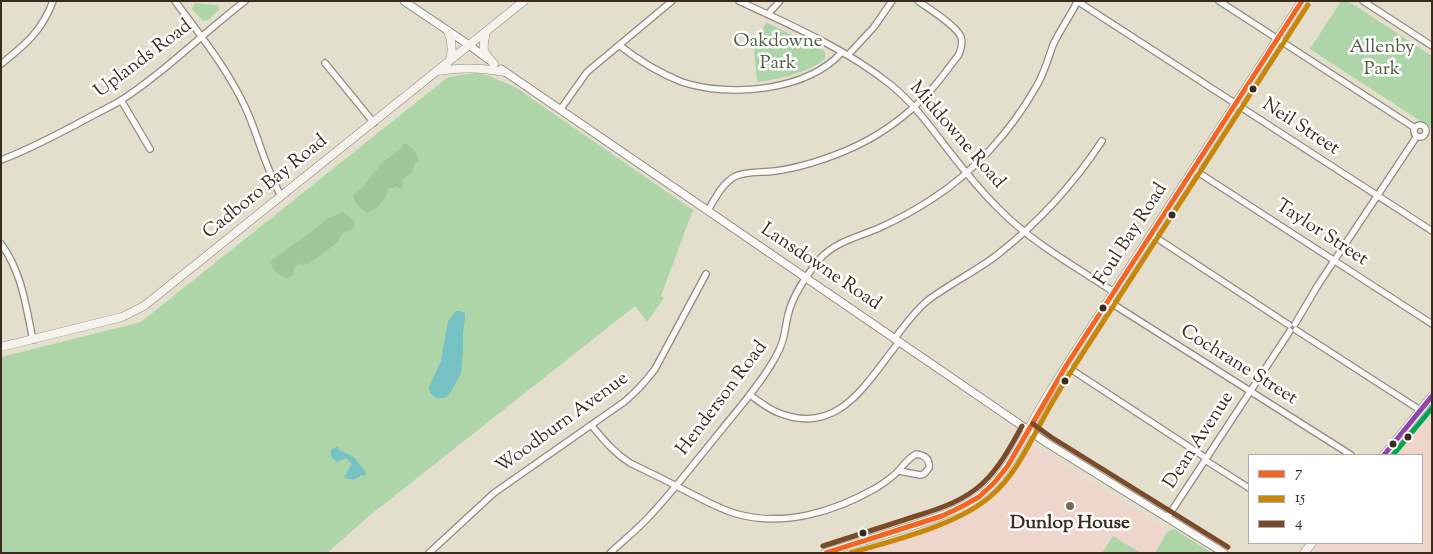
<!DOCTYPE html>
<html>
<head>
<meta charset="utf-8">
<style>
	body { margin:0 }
	#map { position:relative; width:1433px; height:554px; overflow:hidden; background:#e4decd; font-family:"Sorts Mill Goudy",serif }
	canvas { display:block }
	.frame { position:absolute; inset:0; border:2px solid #3b2a1e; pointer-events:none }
	.legend { position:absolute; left:1248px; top:454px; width:175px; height:90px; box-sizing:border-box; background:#fff; border:1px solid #b1aaa5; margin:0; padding:6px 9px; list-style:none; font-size:15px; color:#3b2a1e }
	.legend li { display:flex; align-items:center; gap:10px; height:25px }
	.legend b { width:25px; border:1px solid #b1aaa5 }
</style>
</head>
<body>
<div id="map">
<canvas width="1433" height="554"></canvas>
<div class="frame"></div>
<ul class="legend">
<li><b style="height:6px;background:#f26522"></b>7</li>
<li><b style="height:6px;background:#c88708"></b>15</li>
<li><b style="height:6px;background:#7a4b2a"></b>4</li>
</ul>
</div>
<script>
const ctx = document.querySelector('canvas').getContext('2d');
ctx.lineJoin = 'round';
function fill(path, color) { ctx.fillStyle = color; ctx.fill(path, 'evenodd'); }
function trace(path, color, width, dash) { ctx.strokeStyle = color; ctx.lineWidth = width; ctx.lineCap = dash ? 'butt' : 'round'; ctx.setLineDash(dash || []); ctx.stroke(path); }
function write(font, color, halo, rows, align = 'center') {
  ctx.font = font + ' "Sorts Mill Goudy",serif'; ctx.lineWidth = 5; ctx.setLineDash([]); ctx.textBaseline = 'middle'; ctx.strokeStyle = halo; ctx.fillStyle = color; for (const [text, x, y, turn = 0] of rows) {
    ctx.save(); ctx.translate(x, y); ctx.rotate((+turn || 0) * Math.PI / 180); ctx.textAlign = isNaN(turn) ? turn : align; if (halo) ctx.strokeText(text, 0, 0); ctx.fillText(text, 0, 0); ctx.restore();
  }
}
fill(new Path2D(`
	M1420,420L1432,427V553H1310L1318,543H1422V455H1391Z
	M1032,447H1035L1203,553H864L947,525L971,512L998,490L1013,472L1029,448Z`), '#eed6cc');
fill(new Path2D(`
	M1341,1H1348L1432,56L1431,128L1310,49Z
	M196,3L217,5L220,9L208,20L203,21L192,9L193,5Z
	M766,22L823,50L825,52V59C807,73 779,79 757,82L754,50Z
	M477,73L489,76L515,87L693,210L661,296L664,298L647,322L635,306L369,516L327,553H1V357L141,322L448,77Z
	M1174,529L1212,553H1155L1167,532Z
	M1113,536L1141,553H1102Z`), '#aed5a8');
fill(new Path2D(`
	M404,143C411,145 417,153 419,160L415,163L411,173L402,180L404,184L401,189L396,186L393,188H389L385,198L378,207L367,213C361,209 354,202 353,195L360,190L383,162L402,148Z
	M344,212L355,222V225L352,230L343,233L337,243L308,264L303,265L299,263L295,266L293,275L287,278C279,276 271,270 271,261L316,228L328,218Z`), '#a0c59d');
fill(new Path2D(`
	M456,311H460L465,313V319L463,332V349L461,374L450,393L445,398H439L435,397L430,393L429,387L441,361L448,321Z
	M338,447V449L355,458L366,473L365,476L362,475L353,480L345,478L344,475L347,474V472L351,466L352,464L346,458L337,462C332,459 330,455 331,449Z`), '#75c1c4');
const minor = new Path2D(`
	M175,1C201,36 229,71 247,111C259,139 266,169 281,196
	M739,1C791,25 846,49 891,85C913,103 929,125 946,147C962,168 979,189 998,208C1031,242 1074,266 1114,292
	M1219,1L1415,128
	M1363,1L1432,46
	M768,14L780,1
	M619,45C638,60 659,73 682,82C730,98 807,91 842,52
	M848,55L874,27L892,1
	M325,63L374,123
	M1,64C25,45 42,31 53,1
	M121,100L150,149
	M560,110L587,72L672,1
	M1414 131a6 6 0 1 1 12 0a6 6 0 1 1-12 0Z
	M1,160C28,150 52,137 77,124C91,116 106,109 120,101C165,72 203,33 245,1
	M1193,169L1432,324
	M708,210C715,199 722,184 734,177C745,171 762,173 775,171C799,168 823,160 845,151C876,138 906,117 929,92C940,81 948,68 958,56C961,50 963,44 961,37C956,25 929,9 918,1
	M1152,235L1289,325
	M1,244C22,272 26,307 33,340
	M1108,301L1351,455
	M1295,324L1318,285L1417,136
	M1296,330L1420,410
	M895,338C905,325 914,312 927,301C949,284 975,272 997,255C1038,223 1073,185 1102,141
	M1066,366L1206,458
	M750,395C759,401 768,409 779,413C840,437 867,381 899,342
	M591,425C603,439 614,453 630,463C649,472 669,482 688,492C704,500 719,509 737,514C784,527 834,512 876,488C884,483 894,476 900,469C905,463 909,458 916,454C925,455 930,459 929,468L924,474L920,475L899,471
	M1205,460L1249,488
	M1167,518L1290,331
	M429,553L494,493L624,402C636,392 646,381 655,369L706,274
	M610,553C622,542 635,531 646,520C672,493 695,462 719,433C738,409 760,385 775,358C785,341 784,332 788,315C793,294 806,276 819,260C834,242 858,237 879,228C897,220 915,210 932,199C974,172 1011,131 1036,87C1044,74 1048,59 1053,45C1059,32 1068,19 1075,6L1077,1L1432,231`);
const tertiary = new Path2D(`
	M404,1L469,45L489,60
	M501,69L1047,443L1224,553`);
const secondary = new Path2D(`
	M448,31C452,41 453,50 450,60
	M486,32C482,50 482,51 494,64
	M438,71C463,67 480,68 505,72
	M1,347L122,317L144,306L524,1
	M1384,455L1432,396
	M825,553C854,544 883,535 912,526C938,517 966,509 987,490C1007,472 1020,445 1033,421C1043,402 1055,384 1066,366L1302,1
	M1304,553L1312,543`);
trace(minor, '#908a80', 8);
trace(tertiary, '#908a80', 9);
trace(secondary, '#908a80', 9);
trace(minor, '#fbfaf8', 5.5);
trace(tertiary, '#fbfaf8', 7);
trace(secondary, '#f5f2ed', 8);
trace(new Path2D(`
	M826,553L942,516L961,507L979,497L994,483L1007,467L1066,366L1302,1`), '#f26522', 5);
trace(new Path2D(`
	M851,553C894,540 959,525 992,495C1015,475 1028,446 1043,419C1052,402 1062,386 1072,370L1308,5`), '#c88708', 5);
trace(new Path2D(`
	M1033,424L1051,437L1228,547
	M823,546C851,537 879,528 907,519C934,510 962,503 983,483C1000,467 1011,446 1022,426`), '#7a4b2a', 5);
trace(new Path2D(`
	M1384,455L1432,396`), '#8e44ad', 5);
trace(new Path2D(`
	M1393,455L1432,408`), '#00a651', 5);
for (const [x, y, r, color] of [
	[1253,89,4.5,"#3b2a1e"],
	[1172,215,4.5,"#3b2a1e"],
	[1103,308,4.5,"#3b2a1e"],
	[1065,381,4.5,"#3b2a1e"],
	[1408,437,4.5,"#3b2a1e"],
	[1393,444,4.5,"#3b2a1e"],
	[1070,506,5,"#76695b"],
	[863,533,4.5,"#3b2a1e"]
]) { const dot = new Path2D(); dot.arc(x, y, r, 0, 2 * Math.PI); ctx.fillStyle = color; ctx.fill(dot); trace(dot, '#fff', 2); }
write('19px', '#505b3e', '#fff', [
	["Oakdowne",778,43],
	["Park",778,65],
	["Allenby",1382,49],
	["Park",1382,71]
]);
write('19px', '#3b2a1e', '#fff', [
	["Uplands Road",144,60,-37],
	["Neil Street",1300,128,33],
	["Middowne Road",956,136,49],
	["Cadboro Bay Road",266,188,-39],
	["Taylor Street",1321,234,33],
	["Foul Bay Road",1132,235,-57],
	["Lansdowne Road",820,268,34],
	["Cochrane Street",1238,366,32],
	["Henderson Road",723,399,-53],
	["Woodburn Avenue",563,424,-36],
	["Dean Avenue",1200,441,-57]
]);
write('bold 19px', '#3b2a1e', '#fff', [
	["Dunlop House",1070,525]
]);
</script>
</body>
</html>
